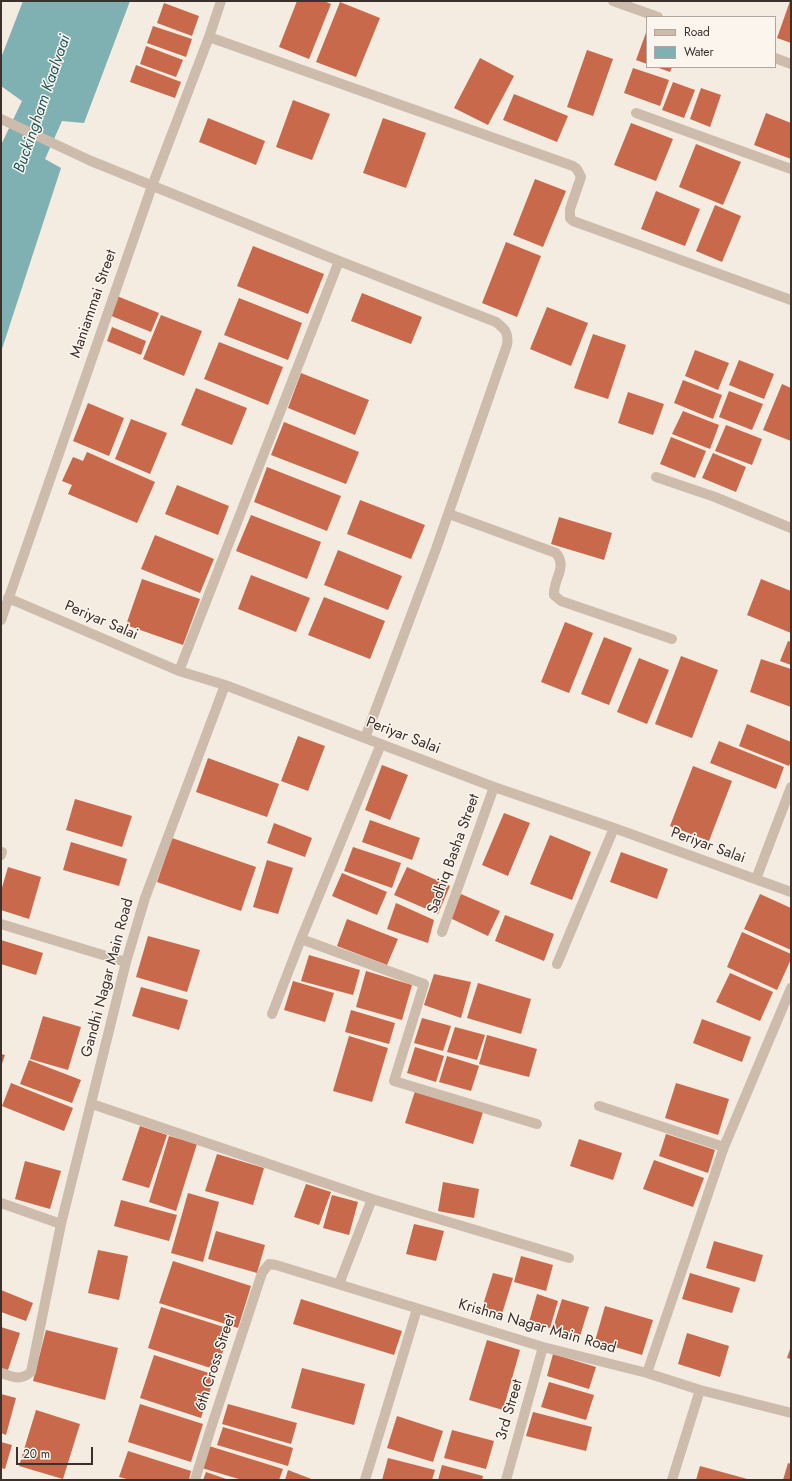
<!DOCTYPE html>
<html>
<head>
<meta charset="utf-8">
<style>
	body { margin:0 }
	#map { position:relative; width:792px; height:1481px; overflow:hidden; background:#f4ebe1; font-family:Jost,sans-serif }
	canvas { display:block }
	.frame { position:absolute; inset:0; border:2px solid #3b302b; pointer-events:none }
	.legend { position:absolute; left:646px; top:16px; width:130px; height:52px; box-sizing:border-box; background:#fbf5ee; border:1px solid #aea6a0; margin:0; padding:5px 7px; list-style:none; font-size:12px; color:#3b302b }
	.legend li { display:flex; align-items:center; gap:8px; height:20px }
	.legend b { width:20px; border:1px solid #aea6a0 }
	.scale { position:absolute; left:16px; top:1447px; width:77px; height:18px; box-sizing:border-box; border:2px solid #3b302b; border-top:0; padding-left:5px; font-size:12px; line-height:14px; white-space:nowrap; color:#3b302b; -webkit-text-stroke:3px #fbf5ee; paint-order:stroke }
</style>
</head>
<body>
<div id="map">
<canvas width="792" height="1481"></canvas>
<div class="frame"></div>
<ul class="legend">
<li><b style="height:5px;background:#cdbbac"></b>Road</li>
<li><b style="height:11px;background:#7fb0b2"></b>Water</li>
</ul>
<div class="scale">20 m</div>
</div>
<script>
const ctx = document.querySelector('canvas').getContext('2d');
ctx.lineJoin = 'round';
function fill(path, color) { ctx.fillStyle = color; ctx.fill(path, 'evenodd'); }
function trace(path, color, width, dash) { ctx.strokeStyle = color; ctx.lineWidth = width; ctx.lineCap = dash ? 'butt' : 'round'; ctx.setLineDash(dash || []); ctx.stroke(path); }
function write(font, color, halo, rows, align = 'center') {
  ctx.font = font + ' Jost,sans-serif'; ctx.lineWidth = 3; ctx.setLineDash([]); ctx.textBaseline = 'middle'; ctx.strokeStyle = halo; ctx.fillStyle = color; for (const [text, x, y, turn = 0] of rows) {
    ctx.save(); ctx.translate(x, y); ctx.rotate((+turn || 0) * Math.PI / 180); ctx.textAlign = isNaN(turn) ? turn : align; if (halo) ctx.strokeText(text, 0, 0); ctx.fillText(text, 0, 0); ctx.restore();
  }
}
fill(new Path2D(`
	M23,1H130L84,123L62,121L45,159L61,168L1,352V145L22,101L1,86V58Z`), '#7fb0b2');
fill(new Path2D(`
	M297,1H324L331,4L309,59L279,47Z
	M790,1H791V43L777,38Z
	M340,2L380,18L356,77L316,62Z
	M164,3L199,16L192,36L157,23Z
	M153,26L192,39L186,57L147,43Z
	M647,30V64L636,60Z
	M146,46L183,60L176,77L140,64Z
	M587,50L613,59L593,116L567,107Z
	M480,58L514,76L488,125L454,108Z
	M136,65L181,82L175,98L130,82Z
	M656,67H672L670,72Z
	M633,68L669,80L660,106L624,93Z
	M673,82L695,90L684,118L662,110Z
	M701,88L721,95L710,127L690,119Z
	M514,94L568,116L557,142L503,120Z
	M293,100L330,114L312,160L276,147Z
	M766,113L791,123V159L754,145Z
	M208,118L265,141L256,165L199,142Z
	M383,118L426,133L406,188L363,173Z
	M631,123L673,139L656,181L614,165Z
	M696,144L741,162L723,205L679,187Z
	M535,179L566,191L543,247L513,235Z
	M656,191L700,209L685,246L641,229Z
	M715,205L741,216L722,262L696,251Z
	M506,242L541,256L517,317L482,303Z
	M253,246L324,274L308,314L237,286Z
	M362,293L422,317L411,344L351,321Z
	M117,296L159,313L151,332L109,315Z
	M239,298L302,323L288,360L224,335Z
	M547,307L588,323L571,366L530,349Z
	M161,315L202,331L184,376L143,359Z
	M112,327L146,341L141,355L107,341Z
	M593,334L626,345L608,399L574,388Z
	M219,342L283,367L268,405L204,379Z
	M695,350L729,363L718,390L685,376Z
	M739,360L774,374L764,399L729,385Z
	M301,373L369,400L355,435L288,408Z
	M683,380L722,395L713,419L674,403Z
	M782,384L791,388V441L763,430Z
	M196,388L247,408L232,445L181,425Z
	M729,391L763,404L752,430L719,417Z
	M628,392L664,404L653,435L618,423Z
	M88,403L124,418L109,456L73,441Z
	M683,411L719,425L710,449L672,434Z
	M131,419L167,433L150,474L115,459Z
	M284,422L359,452L346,484L271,455Z
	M726,425L762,439L752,465L715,451Z
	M671,437L706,451L695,478L660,464Z
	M87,452L155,482L137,523L68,494L72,485L62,481L73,457L83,461Z
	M713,453L746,467L736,492L702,478Z
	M267,467L341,496L327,531L254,502Z
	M177,485L229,506L218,535L165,514Z
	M360,500L425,525L411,559L347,534Z
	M251,515L321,542L307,579L236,551Z
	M559,517L612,533L604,560L551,544Z
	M155,535L214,559L200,593L141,569Z
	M338,550L402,576L388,610L324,585Z
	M251,575L310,598L296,632L238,609Z
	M142,579L200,599L183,645L126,625Z
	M761,579L791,591V633L747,615Z
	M324,597L385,621L370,659L308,635Z
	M565,622L593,633L569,693L541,682Z
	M604,637L632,648L609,705L581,694Z
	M788,641L791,642V665L780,661Z
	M681,656L718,670L692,738L655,724Z
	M639,658L669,670L647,724L617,712Z
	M761,659L791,669V707L750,692Z
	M747,724L791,742V761L789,766L739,746Z
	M298,736L325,746L308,791L281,781Z
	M719,741L784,767L776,789L710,763Z
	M208,758L279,784L267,817L196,792Z
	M382,765L408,775L390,820L365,810Z
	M693,766L732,781L709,841L670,826Z
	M75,799L132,816L122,847L66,830Z
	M504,813L530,823L508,876L482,865Z
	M370,820L420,838L412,860L362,842Z
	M274,823L312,838L305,857L267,843Z
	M550,835L591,852L572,900L530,884Z
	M172,838L256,867L241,911L157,882Z
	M71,842L127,859L119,886L63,870Z
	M353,847L401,863L392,888L344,871Z
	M621,852L668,869L657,899L610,882Z
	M267,860L293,868L278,914L253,907Z
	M8,867L41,877L29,919L1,910V891Z
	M407,867L450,886L438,914L394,895Z
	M342,873L387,892L377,915L332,896Z
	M461,894L500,911L488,936L450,918Z
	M760,894L791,908V950L744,929Z
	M396,903L434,920L428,943L387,929Z
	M505,915L554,934L544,961L495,941Z
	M347,919L398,939L387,965L337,946Z
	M742,932L791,954V959L777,990L727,967Z
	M148,936L200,950L187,992L136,977Z
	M1,940L43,953L36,975L1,964Z
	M309,955L360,970L353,995L301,981Z
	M366,971L412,985L402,1020L356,1007Z
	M730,973L773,992L760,1021L716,1002Z
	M434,974L471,982L461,1018L424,1005Z
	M293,981L334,993L325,1022L284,1010Z
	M478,983L531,999L521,1034L467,1018Z
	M141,987L188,1000L179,1030L132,1016Z
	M351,1010L395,1023L389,1044L345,1032Z
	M43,1016L81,1027L68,1070L30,1059Z
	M422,1018L451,1026L443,1051L414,1043Z
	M702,1019L751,1037L742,1062L693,1043Z
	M455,1027L485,1035L477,1060L447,1052Z
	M487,1035L537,1049L529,1077L479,1064Z
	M349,1036L388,1048L372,1102L333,1091Z
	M415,1047L444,1056L436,1082L407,1073Z
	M1,1054L5,1055L1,1066Z
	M447,1056L479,1066L471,1091L439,1082Z
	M29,1060L81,1080L72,1103L20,1084Z
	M11,1083L73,1108L64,1131L2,1106Z
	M676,1083L729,1099L718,1135L665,1118Z
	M415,1091L483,1112L473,1144L405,1123Z
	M140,1126L167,1135L149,1188L122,1180Z
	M666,1134L715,1150L708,1173L659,1156Z
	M169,1136L197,1144L176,1211L149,1202Z
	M579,1139L622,1153L613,1180L570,1166Z
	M217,1154L264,1168L253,1205L205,1191Z
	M654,1160L704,1178L693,1207L643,1189Z
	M25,1161L61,1171L50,1209L15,1199Z
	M443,1182L479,1189L474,1218L438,1211Z
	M306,1184L331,1192L319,1225L294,1217Z
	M188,1193L219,1202L203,1262L171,1253Z
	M332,1195L358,1202L349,1235L323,1228Z
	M121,1200L177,1215L169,1241L114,1226Z
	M414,1224L444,1231L436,1261L406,1254Z
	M216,1231L265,1245L257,1273L208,1259Z
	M714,1241L763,1255L755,1282L706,1268Z
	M98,1250L128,1256L119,1300L88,1293Z
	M521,1256L553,1265L546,1291L514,1282Z
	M173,1261L251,1286L238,1328L159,1303Z
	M493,1273L513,1278L502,1314L482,1308Z
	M690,1273L740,1288L732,1313L682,1299Z
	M1,1290L33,1303L26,1321L1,1312Z
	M537,1294L558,1301L550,1328L529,1322Z
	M301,1299L402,1331L394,1355L293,1324Z
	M562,1299L589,1307L580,1336L553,1328Z
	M605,1306L653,1320L642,1355L595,1341Z
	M161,1307L230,1329L217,1370L148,1348Z
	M1,1327L20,1333L8,1370L1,1368Z
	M46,1330L118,1348L105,1400L33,1381Z
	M687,1333L729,1346L720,1377L678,1364Z
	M487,1340L520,1350L503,1410L469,1400Z
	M791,1346V1359L787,1358Z
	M553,1354L596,1367L589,1389L547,1376Z
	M154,1355L215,1375L201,1418L140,1398Z
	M302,1368L365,1384L354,1425L291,1408Z
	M549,1382L594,1395L586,1420L541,1407Z
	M1,1394L16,1398L6,1435L1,1433Z
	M140,1404L203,1424L191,1462L128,1442Z
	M228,1404L297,1423L291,1444L222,1424Z
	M36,1410L80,1424L63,1479L19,1466Z
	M533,1412L592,1427L586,1451L526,1436Z
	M397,1416L443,1431L433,1462L387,1448Z
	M223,1427L293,1448L288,1466L217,1445Z
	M452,1430L494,1441L486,1469L444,1458Z
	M1,1442L12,1445L5,1469L1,1468Z
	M209,1446L283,1469L279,1480H242L202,1468Z
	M128,1451L191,1471L189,1480H131L119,1477Z
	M388,1458L435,1470L432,1480H382Z
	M788,1463L791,1464V1480H783Z
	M442,1465L483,1476L482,1480H438Z
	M700,1466L751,1480H696Z
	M288,1470L314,1480H285Z
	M206,1472L229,1480H203Z`), '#c8694b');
trace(new Path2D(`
	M613,1L658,17
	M209,37L573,166L577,169L581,177L570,209V218L573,221L791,300
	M775,58L791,64
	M636,113L791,169
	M1,119L91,161L339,261L496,322C505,329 509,333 507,345L436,549L365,738
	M656,477L715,497L791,528
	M449,514L556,553C568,567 553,579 554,595L561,601L672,639
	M8,598L179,671L225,685L494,787L614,828L791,892
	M1,620L152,186L209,37L221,1
	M179,671L339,261
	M1,855L2,852
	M756,879L791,787
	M1,924L126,962
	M442,932L494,787
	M301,939L424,984L394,1081L537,1124
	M557,964L614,828
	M272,1014L301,939L381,744
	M92,1104L372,1199L569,1258
	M599,1106L724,1147
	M1,1203L61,1224L126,962L145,898L225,685
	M339,1284L372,1199
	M1,1373C13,1377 20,1381 31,1372L61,1224
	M647,1373L724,1147L791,988
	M195,1480L210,1431L262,1273L269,1264L276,1265L543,1347L647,1373L700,1390L791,1413
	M365,1480L417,1309
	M506,1480L543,1347
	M672,1480L700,1390`), '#cdbbac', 10);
write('15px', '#3b302b', '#fbf5ee', [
	["Maniammai Street",94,304,-71],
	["Periyar Salai",101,621,23],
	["Periyar Salai",403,736,21],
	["Periyar Salai",708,846,20],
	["Sadhiq Basha Street",454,854,-70],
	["Gandhi Nagar Main Road",108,978,-75],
	["Krishna Nagar Main Road",537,1327,16],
	["6th Cross Street",216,1363,-72],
	["3rd Street",510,1410,-74]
]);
write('italic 16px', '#1f5a5e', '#fbf5ee', [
	["Buckingham Kaalvaai",43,104,-71]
]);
</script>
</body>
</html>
